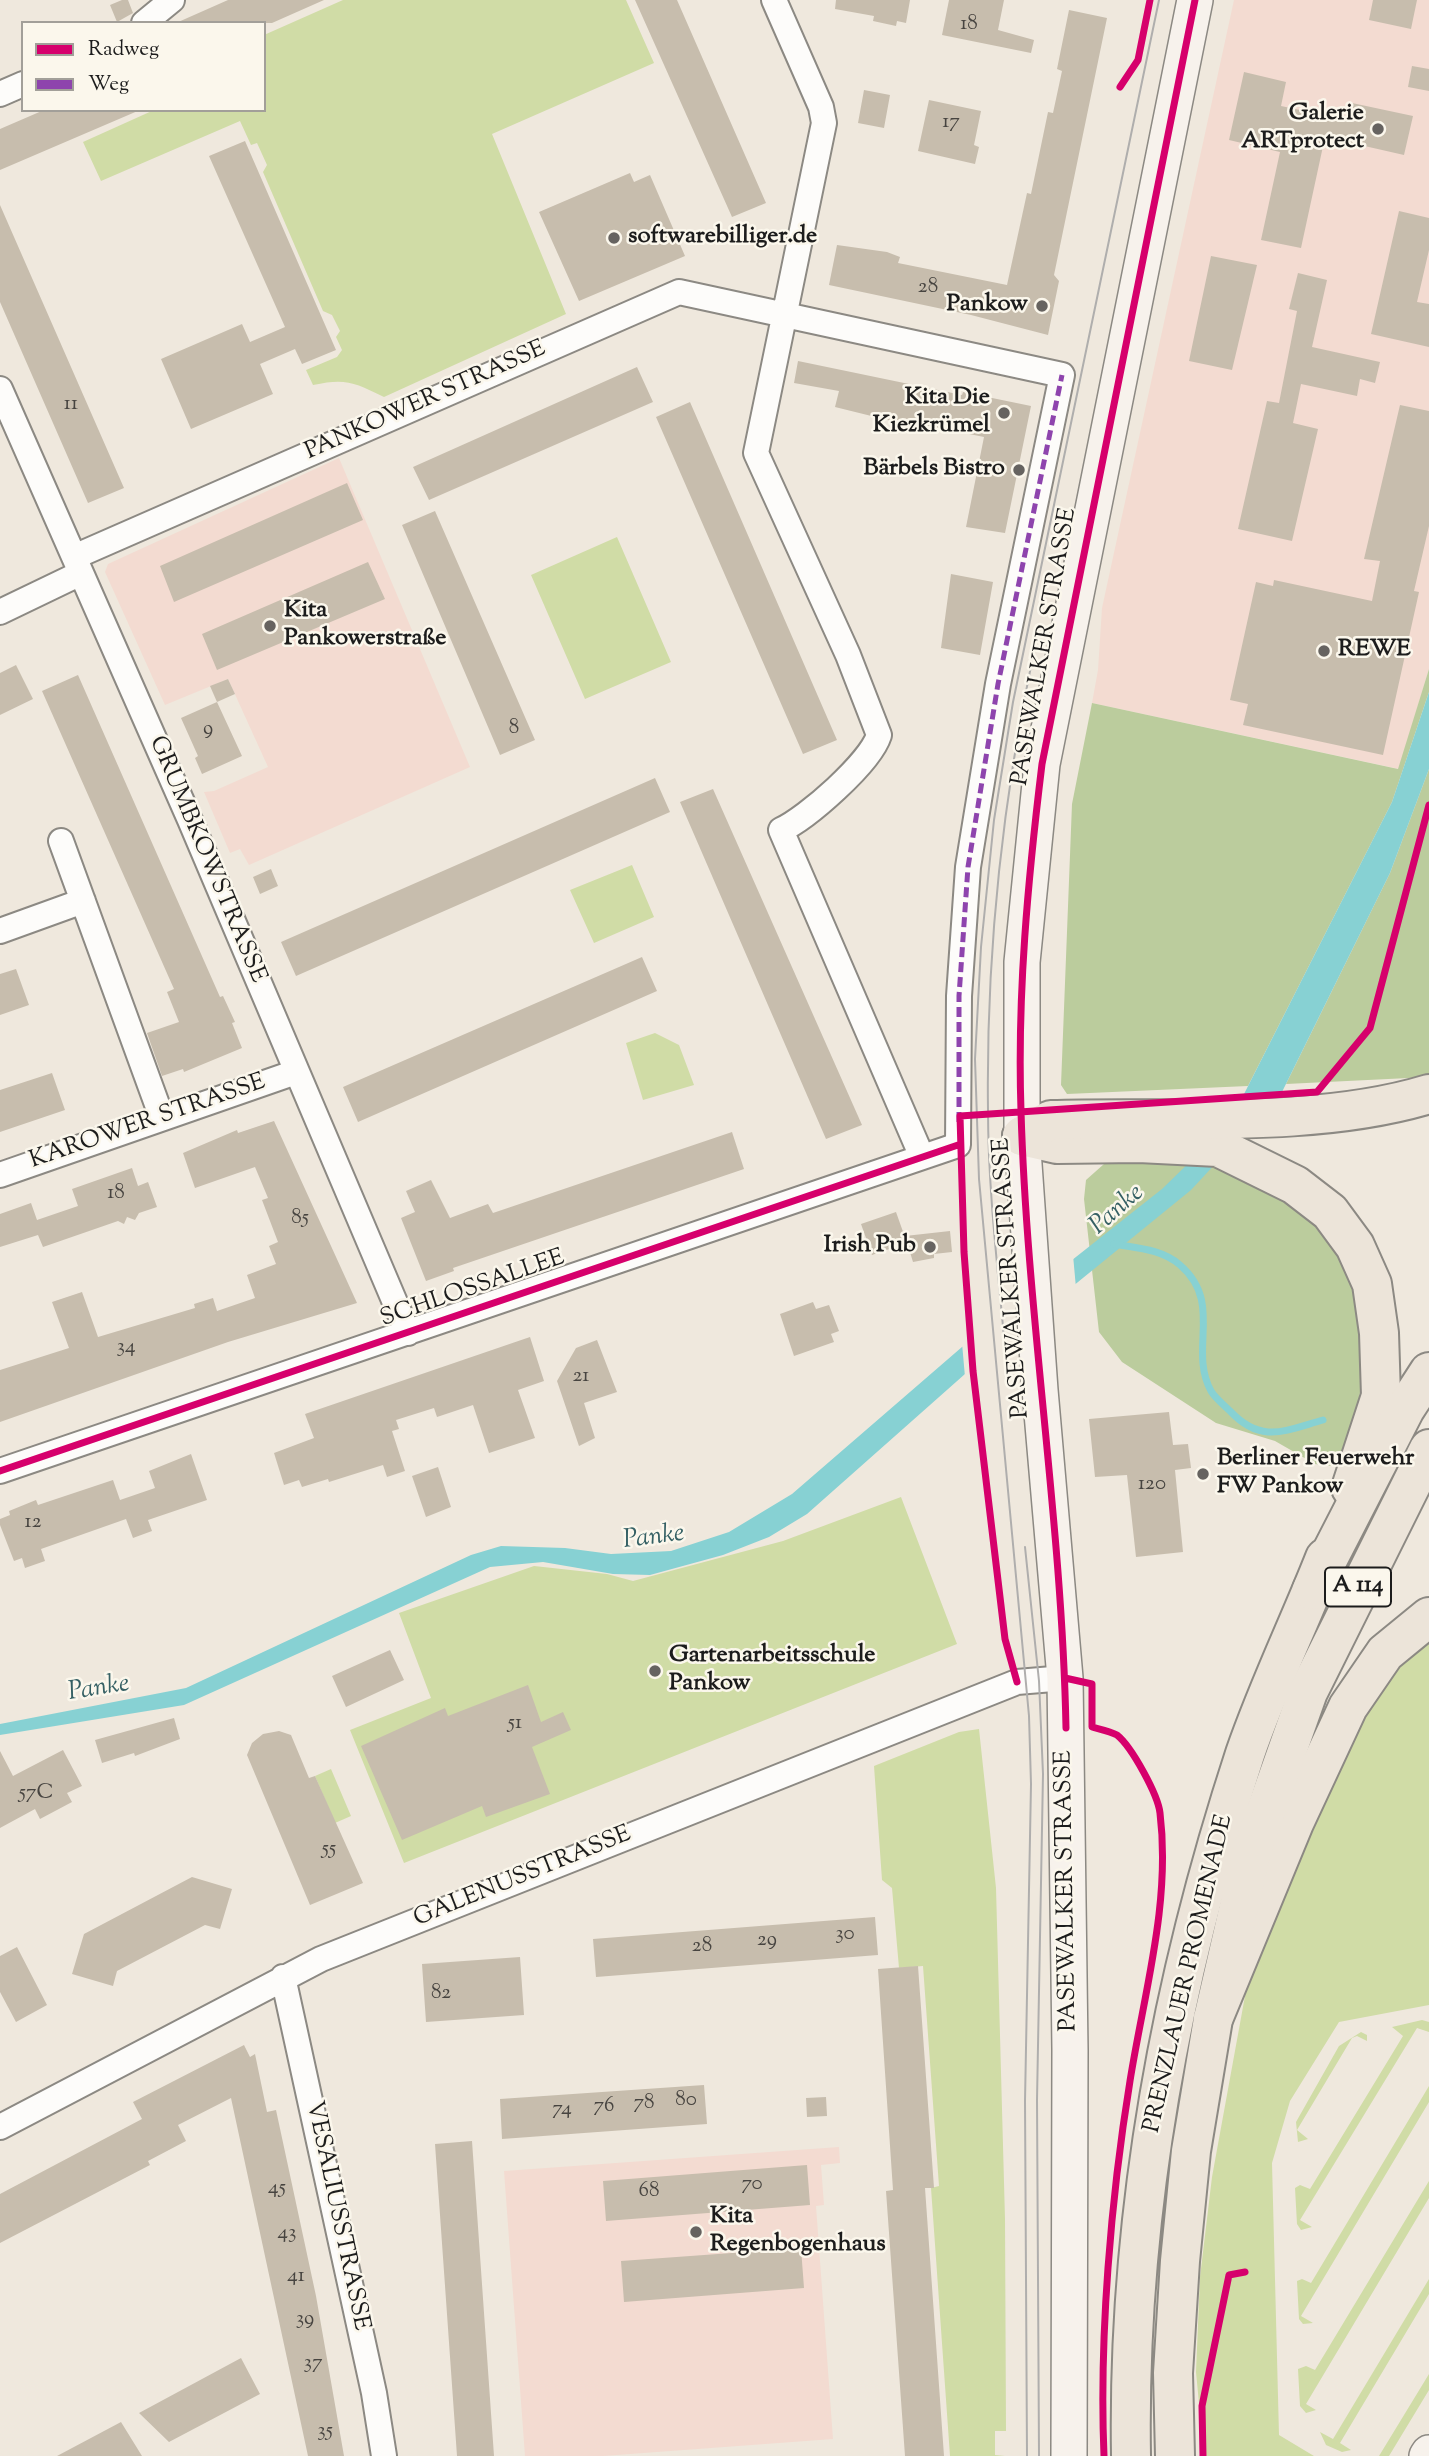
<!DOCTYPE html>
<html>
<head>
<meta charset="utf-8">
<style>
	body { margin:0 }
	#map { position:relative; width:1429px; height:2456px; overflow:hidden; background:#efe8dd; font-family:"Sorts Mill Goudy",serif }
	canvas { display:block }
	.legend { position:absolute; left:21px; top:21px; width:245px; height:91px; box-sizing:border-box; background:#fbf7ec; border:2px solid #a29f99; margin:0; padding:9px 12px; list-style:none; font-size:21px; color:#1c1c1c }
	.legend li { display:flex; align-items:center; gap:14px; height:35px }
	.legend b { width:35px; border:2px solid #a29f99 }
</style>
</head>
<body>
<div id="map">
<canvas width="1429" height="2456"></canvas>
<ul class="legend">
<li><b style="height:9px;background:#d6006c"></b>Radweg</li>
<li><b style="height:9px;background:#8e44ad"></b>Weg</li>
</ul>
</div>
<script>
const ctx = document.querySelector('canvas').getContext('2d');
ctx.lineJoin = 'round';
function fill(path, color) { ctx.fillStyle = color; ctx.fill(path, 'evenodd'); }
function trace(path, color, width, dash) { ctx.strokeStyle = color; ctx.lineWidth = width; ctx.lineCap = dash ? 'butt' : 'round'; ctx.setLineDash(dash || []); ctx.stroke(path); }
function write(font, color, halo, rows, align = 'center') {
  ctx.font = font + ' "Sorts Mill Goudy",serif'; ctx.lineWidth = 5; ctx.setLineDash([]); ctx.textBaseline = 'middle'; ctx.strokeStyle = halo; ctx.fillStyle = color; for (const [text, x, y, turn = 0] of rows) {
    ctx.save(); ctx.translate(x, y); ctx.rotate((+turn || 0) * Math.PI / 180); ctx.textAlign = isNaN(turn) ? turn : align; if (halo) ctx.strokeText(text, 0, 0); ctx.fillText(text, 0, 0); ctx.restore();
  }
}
fill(new Path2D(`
	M1234,0H1429V669L1399,769L1092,703L1098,670L1102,608Z
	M339,458L470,767L249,865L240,849L230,853L204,792L214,791L268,767L228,679L165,705L105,572L108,564Z
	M839,2147L840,2163L821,2165L824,2205L816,2206L833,2439L603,2456H525L504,2171Z`), '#f3dbd1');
fill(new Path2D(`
	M343,0H626L654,63L492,134L566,314L384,397C354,382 345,378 313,385L306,370L337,357L342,350L336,337L340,331L332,315L323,311L263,172L267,165L257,143L251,145L240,121L101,181L83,142L154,110H264V35Z
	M617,537L671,662L585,699L531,575Z
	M632,865L654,917L594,943L570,890Z
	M655,1033L679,1045L694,1085L643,1100L626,1043Z
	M901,1497L957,1644L404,1863L350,1730L431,1698L399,1613L534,1566L607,1574L633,1581L783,1541Z
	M1429,1634V2005L1339,2022L1290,2101L1272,2163L1279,2435L1314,2456H1204L1196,2372L1200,2277L1212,2177L1249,1974L1327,1779L1387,1675Z
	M979,1729L996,1888L1005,2219L1006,2431H995V2455L1005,2456H950L931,2188L939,2186L923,1966L899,1968L892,1888L882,1880L874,1766L959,1732Z
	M331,1769L351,1816L335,1823L315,1776Z
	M1422,2020L1429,2022V2032L1417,2028L1300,2220L1312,2227L1301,2230L1297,2224L1295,2188L1300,2185L1310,2189L1403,2036L1392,2027Z
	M1361,2032L1367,2035V2041L1357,2036L1352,2038L1297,2130L1308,2139L1298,2142L1296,2122L1339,2046Z
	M1429,2086V2102L1301,2316L1313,2323L1303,2324L1299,2319L1297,2281L1302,2279L1311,2283Z
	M1429,2181V2198L1306,2404L1316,2410L1306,2413L1300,2406L1298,2369L1306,2366L1315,2370Z
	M1429,2279V2294L1340,2443L1351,2450L1342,2452L1326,2445L1320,2432L1333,2439Z
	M1429,2374V2390L1389,2456H1379Z`), '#d0dca6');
fill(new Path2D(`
	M1429,669V692L1392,802L1248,1086L1067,1094L1061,1085L1072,804L1092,703L1398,769Z
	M1429,769V1077L1286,1084L1390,873Z
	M1132,1155L1224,1158L1326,1231L1359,1295L1363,1377L1353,1430L1341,1467L1315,1464L1275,1441L1216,1423L1122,1362L1099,1332L1084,1199L1086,1180L1104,1164Z`), '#bbcc9d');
fill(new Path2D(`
	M1429,692V769L1390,873L1282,1092L1191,1190L965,1374L807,1514L769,1537L723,1555L650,1575L613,1574L543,1562L490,1567L184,1705L0,1735V1724L186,1688L471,1555L501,1546L565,1548L611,1554L671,1551L729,1532L792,1494L962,1347L1162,1189L1199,1153L1244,1094L1392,802Z`), '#87d1d3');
fill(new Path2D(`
	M1073,1255L1076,1288L965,1377L962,1343Z`), '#efe8dd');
trace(new Path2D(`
	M1114,1244C1136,1248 1162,1249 1180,1265C1224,1303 1188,1349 1211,1391C1215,1398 1224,1405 1230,1411C1261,1444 1284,1431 1323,1420`), '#87d1d3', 7);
fill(new Path2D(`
	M122,0H128L133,13L117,22L110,5Z
	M228,0H324L272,23H176Z
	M635,0H677L766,203L732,217Z
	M836,0H910L906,23L897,21L896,26L873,21L874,16L835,9Z
	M949,0H1004L998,30L1034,40L1031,53L942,35Z
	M1373,0H1417L1411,29L1369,20Z
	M1069,10L1107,18L1054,275L1059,281L1048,335L971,315L829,285L837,245L887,252L900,257L898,263L1007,285L1027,193L1031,194L1048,112L1053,113L1062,71L1057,69Z
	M1412,66L1429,69V91L1408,87Z
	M1244,72L1286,82L1281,106L1348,120L1352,103L1413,116L1404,155L1325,137L1301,248L1261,240L1280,152L1229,140Z
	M864,90L890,95L884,128L858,123Z
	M929,100L981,111L974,145L979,147L975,164L918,151Z
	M44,110H140L0,170V129Z
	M245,141L336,350L302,364L295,349L260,364L273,394L191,429L161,359L242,324L250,342L285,327L209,156Z
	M630,173L634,182L650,175L685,256L579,301L539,212Z
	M0,205L124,488L88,503L0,302Z
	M1399,211L1429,218V250L1417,302L1429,304V347L1371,334Z
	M1211,256L1257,265L1232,370L1189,361Z
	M1298,273L1327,280L1312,347L1380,362L1375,383L1360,379L1357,396L1301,384L1293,423L1318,429L1292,541L1238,529L1267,401L1279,403L1297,311L1289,309Z
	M798,361L962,395L963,392L1031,406L1005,533L966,527L984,437L925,425L924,429L835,407L839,391L794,383Z
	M637,367L653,402L429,500L413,467Z
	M690,402L837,740L803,754L656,417Z
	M1400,405L1429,411V526L1414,591L1419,592L1383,755L1243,725L1248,704L1230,700L1256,582L1273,586L1274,580L1372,601L1380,561L1364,559Z
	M347,483L363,520L174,602L160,566Z
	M435,511L535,740L500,755L402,525Z
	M368,562L385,599L217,670L202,634Z
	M951,574L993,582L980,655L941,648Z
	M16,665L33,699L0,715V673Z
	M78,675L220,997L223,996L235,1022L232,1023L242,1048L184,1072L183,1069L162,1076L147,1033L179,1022L167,992L174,989L42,691Z
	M228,679L235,694L217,702L210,686Z
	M217,702L242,756L202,774L195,758L198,756L181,718Z
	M655,778L670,812L296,976L281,942Z
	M713,789L862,1125L826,1139L680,802Z
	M271,869L278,886L260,894L253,877Z
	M642,957L657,991L358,1122L343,1087Z
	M16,969L29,1005L0,1015V974Z
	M52,1073L65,1110L0,1132V1090Z
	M274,1121L357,1303L228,1342L0,1422V1370L69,1348L52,1302L82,1292L98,1337L195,1308L194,1304L213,1298L217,1311L255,1298L247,1275L276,1264L269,1246L278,1242L262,1200L268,1198L255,1167L195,1188L183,1153L237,1130L238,1133Z
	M732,1132L744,1169L453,1268L454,1271L426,1281L401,1218L415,1212L406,1191L431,1180L450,1218L488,1204L493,1213Z
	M132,1168L138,1186L148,1182L157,1207L139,1213L135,1220L127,1217L124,1224L118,1221L43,1247L38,1235L0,1247V1214L31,1203L37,1220L78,1206L72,1189Z
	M896,1212L907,1243L872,1255L861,1224Z
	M950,1231L952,1252L934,1254V1258L913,1262L905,1236Z
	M813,1302L816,1309L829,1305L839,1331L831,1334L834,1342L794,1356L780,1314Z
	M530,1337L544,1381L518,1390L535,1438L489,1453L473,1405L437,1417L434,1408L396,1420L399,1429L392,1431L405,1471L387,1477L383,1465L329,1482L328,1479L302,1487L299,1480L284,1485L274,1453L314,1438L305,1414Z
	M597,1340L617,1392L584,1403L595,1438L579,1446L557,1381L576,1348Z
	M1169,1412L1173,1445L1188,1444L1191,1468L1175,1470L1183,1552L1136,1557L1127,1475L1095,1477L1089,1419Z
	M191,1454L207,1500L148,1520L152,1531L133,1538L126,1519L41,1549L45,1561L25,1568L22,1558L14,1561L0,1525V1519L10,1515L9,1511L36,1500L38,1505L113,1480L120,1500L155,1488L149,1471Z
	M438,1467L451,1507L426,1517L412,1476Z
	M390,1650L404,1680L346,1707L332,1676Z
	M528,1685L541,1722L563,1712L571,1730L532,1747L550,1794L486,1817L482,1806L402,1840L361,1746L445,1708L448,1716Z
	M174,1718L180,1739L135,1756L134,1753L102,1763L95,1740Z
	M279,1731L291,1735L309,1778L315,1776L363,1883L310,1905L247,1755L252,1743L263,1734Z
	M63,1750L82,1786L67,1793L72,1802L40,1819L35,1809L0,1828V1751L13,1776Z
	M192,1877L232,1889L220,1929L205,1925L117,1971L113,1986L72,1974L84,1934Z
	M875,1917L878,1955L596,1977L593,1939Z
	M17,1947L47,2005L16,2022L0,1992V1956Z
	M520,1957L524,2015L426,2022L422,1964Z
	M918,1966L934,2188H925L944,2456H905L886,2191L893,2190L878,1969Z
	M244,2045L250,2057L255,2054L267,2112L276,2110L316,2296L344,2456H308L231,2098L178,2125L186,2141L148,2161L150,2165L0,2243V2194L142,2119L133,2102Z
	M704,2085L707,2124L502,2139L500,2099Z
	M826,2097L827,2116L807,2117L806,2098Z
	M472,2141L494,2456H457L435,2144Z
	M807,2165L810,2205L606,2221L603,2181Z
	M801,2248L804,2288L624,2302L621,2261Z
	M241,2358L260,2394L169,2442L139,2413Z
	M121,2422L142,2456H57Z`), '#c7bdad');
const minor = new Path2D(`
	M774,0L821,107L824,123L756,453L848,655L879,735C870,763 807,818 781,830L922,1157
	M144,23L172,0
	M0,94L23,84
	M0,389L190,820L408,1333
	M0,612L81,573
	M61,841L162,1118
	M0,931L83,901
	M0,1175L296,1072
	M0,1471L958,1145L959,996L968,867L998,684L1062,375L679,292L74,557
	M283,1977L374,2393L384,2456
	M0,2127L321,1959L1017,1682L1065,1678`);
const secondary = new Path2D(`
	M1069,2456L1070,2050L1065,1678L1040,1390L1022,1136V962L1042,764L1195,0
	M1427,2456L1429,2453`);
const primary = new Path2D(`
	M1022,1136L1057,1144L1139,1143L1218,1147L1295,1185L1330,1212L1355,1246L1372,1284L1379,1333L1381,1396L1351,1488
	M1131,2456C1127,2218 1171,1980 1245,1754C1268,1687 1299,1624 1325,1558
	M1175,2456L1173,2373L1180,2261L1191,2151L1213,2019L1294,1823L1348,1707L1385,1653L1429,1617`);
const motorway = new Path2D(`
	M1022,1136L1051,1120C1171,1116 1314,1129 1429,1094
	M1312,1590L1405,1409L1429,1372
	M1213,2019L1252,1850L1308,1692L1429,1449`);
trace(minor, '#8c8983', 28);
trace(secondary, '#8c8983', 38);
trace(primary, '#8c8983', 42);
trace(motorway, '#8c8983', 42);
trace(minor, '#fdfcfa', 24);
trace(secondary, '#f7f2ec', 35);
trace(primary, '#ece4d9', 38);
trace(motorway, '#ece4d9', 38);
trace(new Path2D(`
	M1005,1348C998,1270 988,1189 988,1110C986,958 1002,804 1033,656
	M1025,1547L1039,1681L1043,1774L1037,2100L1039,2456
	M1027,2456L1025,2101L1031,1784L1029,1716L979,1179L975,1059L981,947L994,820L1013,702L1159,0`), '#afaead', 2);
trace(new Path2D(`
	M959,1122V996L968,867L998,684L1062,375`), '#8e44ad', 5, [10, 5]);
trace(new Path2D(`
	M1120,87L1138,60L1150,0
	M0,1471L958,1145
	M1065,1678L1092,1684V1727C1099,1729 1110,1731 1117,1735C1132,1747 1158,1795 1160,1813C1171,1903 1144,1993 1130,2081C1111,2197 1099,2338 1104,2456
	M1017,1682L1005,1639L973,1371L964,1252L960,1116L1317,1092L1370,1028L1429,805
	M1066,1728C1062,1522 1027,1317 1021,1111C1017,995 1028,879 1042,764L1195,0
	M1203,2456L1202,2406L1229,2275L1245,2272`), '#d6006c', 7);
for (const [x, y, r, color] of [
	[1378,129,7,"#666360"],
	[614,238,7,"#666360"],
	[1042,306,7,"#666360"],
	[1004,413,7,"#666360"],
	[1019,470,7,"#666360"],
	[270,626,7,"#666360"],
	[1324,651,7,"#666360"],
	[930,1247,7,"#666360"],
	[1203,1474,7,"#666360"],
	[655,1671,7,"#666360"],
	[696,2232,7,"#666360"]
]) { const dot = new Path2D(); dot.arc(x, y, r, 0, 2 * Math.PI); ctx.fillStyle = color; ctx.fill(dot); trace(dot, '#fbf7ec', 2.5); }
write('21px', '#474440', null, [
	["18",969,25],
	["17",951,123],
	["28",928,288],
	["11",71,405],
	["8",514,729],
	["9",208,730],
	["18",116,1194],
	["85",300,1219],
	["34",126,1348],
	["21",581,1377],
	["120",1152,1485],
	["12",33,1523],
	["51",515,1724],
	["57C",36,1794],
	["55",329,1850],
	["30",845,1935],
	["29",767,1941],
	["28",702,1947],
	["82",441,1994],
	["80",686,2101],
	["78",644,2104],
	["76",604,2107],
	["74",562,2110],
	["70",752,2185],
	["45",277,2189],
	["68",649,2192],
	["43",287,2234],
	["41",296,2277],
	["39",305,2320],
	["37",313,2364],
	["35",325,2432]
]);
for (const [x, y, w] of [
	[1358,1587,66]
]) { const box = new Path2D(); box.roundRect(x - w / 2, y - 19.5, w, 39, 5); ctx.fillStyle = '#fbf7ec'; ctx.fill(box); trace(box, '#1c1c1c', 2); }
write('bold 23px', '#1c1c1c', null, [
	["A 114",1358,1587]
]);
write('bold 24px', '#1c1c1c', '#fbf7ec', [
	["Galerie",1364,115,"right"],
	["ARTprotect",1364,143,"right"],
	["softwarebilliger.de",628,238],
	["Pankow",1028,306,"right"],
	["Kita Die",990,399,"right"],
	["Kiezkrümel",990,427,"right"],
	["Bärbels Bistro",1005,470,"right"],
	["Kita",284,612],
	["Pankowerstraße",284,640],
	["REWE",1338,651],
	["Irish Pub",916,1247,"right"],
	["Berliner Feuerwehr",1217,1460],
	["FW Pankow",1217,1488],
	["Gartenarbeitsschule",669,1657],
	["Pankow",669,1685],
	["Kita",710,2218],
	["Regenbogenhaus",710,2246]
], 'left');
write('24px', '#1c1c1c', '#fbf7ec', [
	["PANKOWER STRASSE",426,402,-24],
	["PASEWALKER STRASSE",1046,647,-80],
	["GRUMBKOWSTRASSE",206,860,67],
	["KAROWER STRASSE",148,1123,-19],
	["PASEWALKER STRASSE",1013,1278,-94],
	["SCHLOSSALLEE",473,1290,-19],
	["GALENUSSTRASSE",523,1878,-22],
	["PASEWALKER STRASSE",1068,1891,-91],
	["PRENZLAUER PROMENADE",1190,1974,-77],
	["VESALIUSSTRASSE",336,2216,78]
]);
write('italic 26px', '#356064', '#fbf7ec', [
	["Panke",1118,1211,-41],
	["Panke",654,1539,-7],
	["Panke",99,1690,-9]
]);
</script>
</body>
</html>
